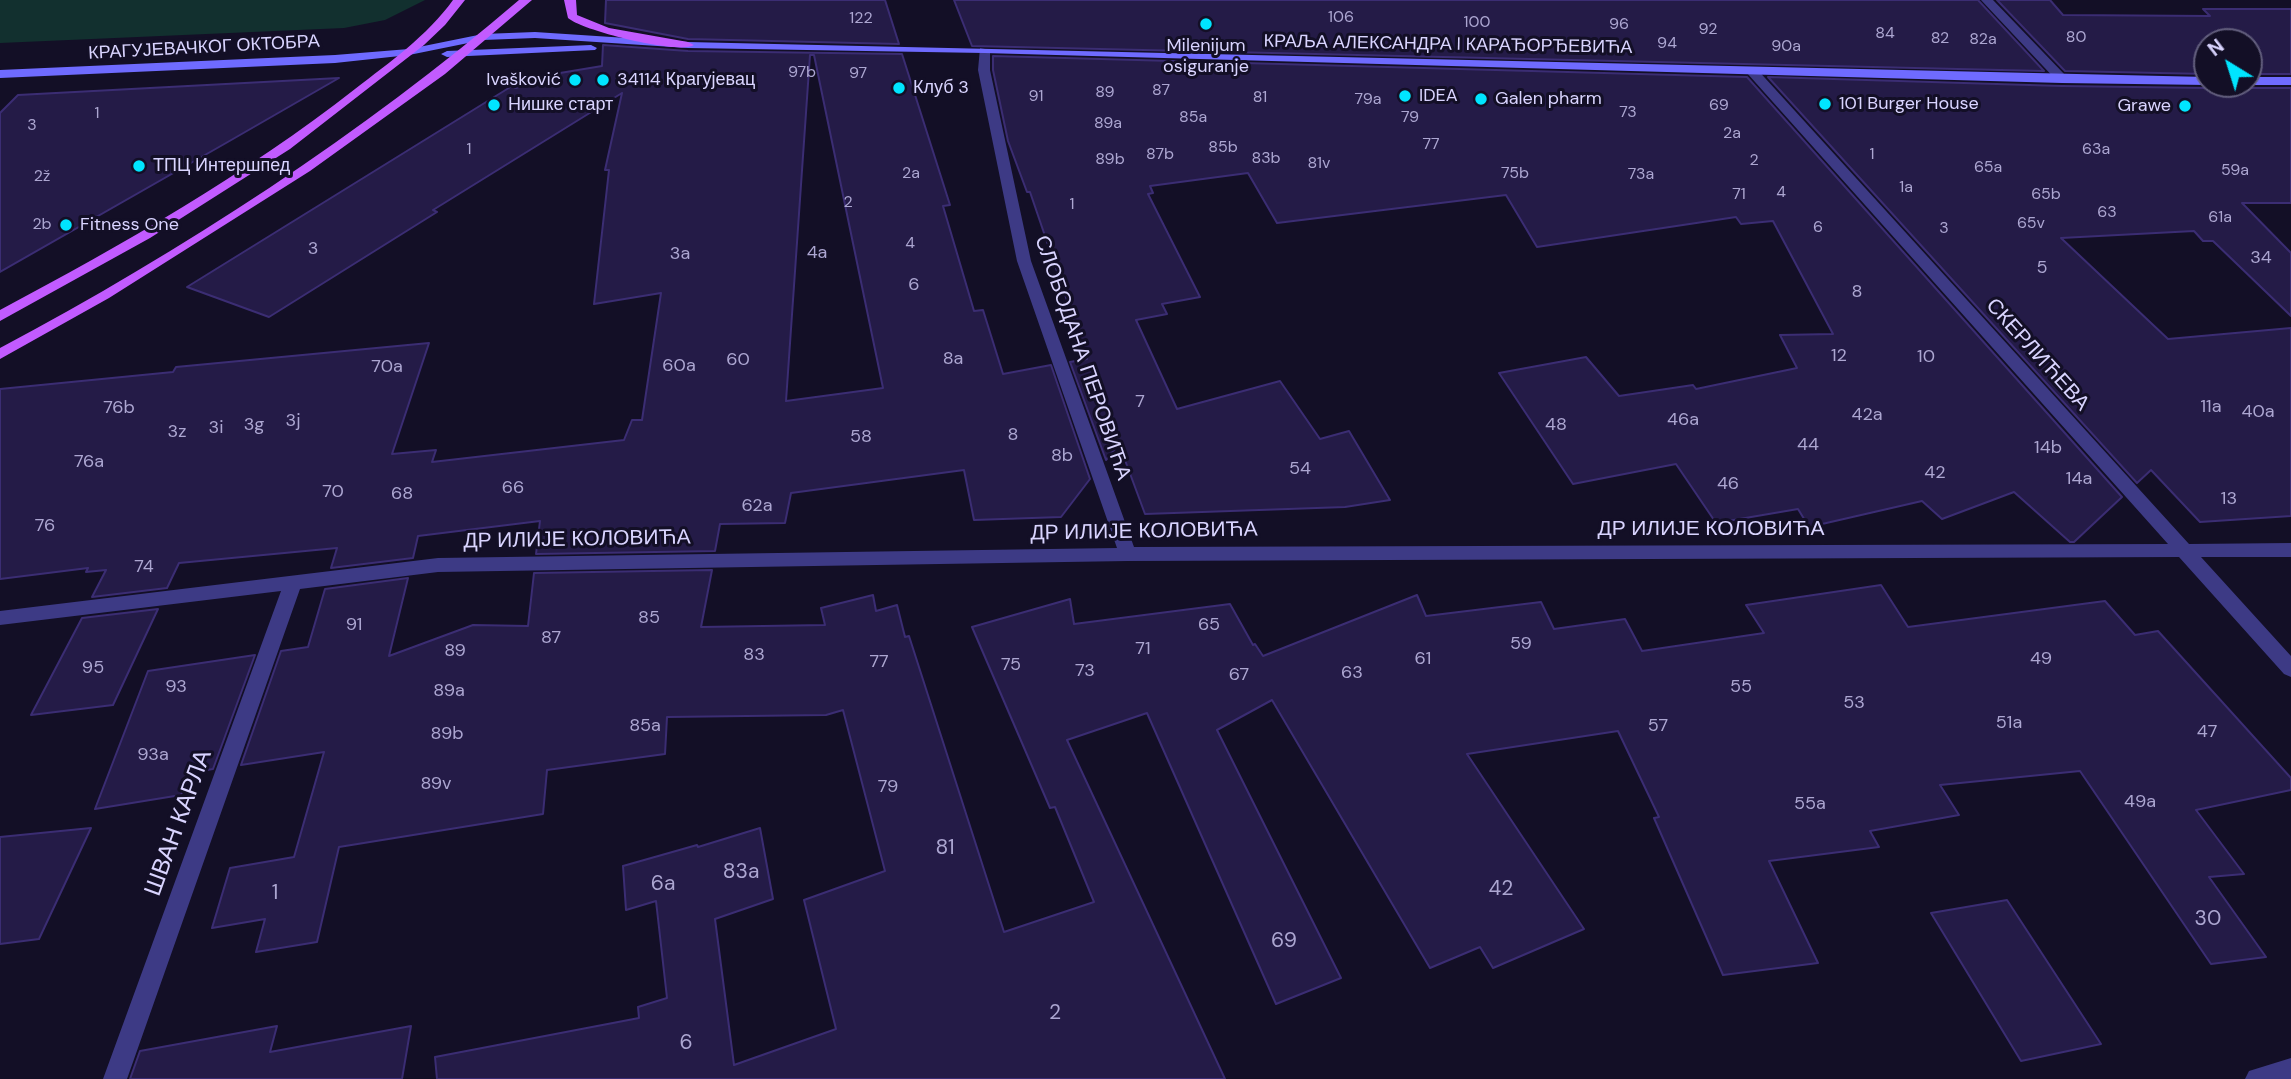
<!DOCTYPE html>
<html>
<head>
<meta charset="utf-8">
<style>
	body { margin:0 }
	#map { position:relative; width:2291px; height:1079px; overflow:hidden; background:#130f26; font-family:"DM Sans",sans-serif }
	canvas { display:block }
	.north { position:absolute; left:2193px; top:28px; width:70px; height:70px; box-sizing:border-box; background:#130f26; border:2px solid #625e7d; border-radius:50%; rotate:322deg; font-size:19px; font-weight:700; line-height:28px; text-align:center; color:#d9d4ff }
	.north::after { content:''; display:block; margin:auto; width:24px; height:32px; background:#00e5ff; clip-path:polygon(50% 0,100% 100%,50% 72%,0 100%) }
</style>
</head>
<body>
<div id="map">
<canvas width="2291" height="1079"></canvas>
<div class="north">N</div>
</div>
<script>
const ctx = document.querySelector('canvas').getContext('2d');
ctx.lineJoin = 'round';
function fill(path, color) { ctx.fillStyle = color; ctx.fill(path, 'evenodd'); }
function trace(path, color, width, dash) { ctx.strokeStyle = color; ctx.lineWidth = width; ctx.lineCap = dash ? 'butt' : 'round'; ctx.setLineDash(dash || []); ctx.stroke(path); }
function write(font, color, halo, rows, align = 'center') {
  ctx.font = font + ' "DM Sans",sans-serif'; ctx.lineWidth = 6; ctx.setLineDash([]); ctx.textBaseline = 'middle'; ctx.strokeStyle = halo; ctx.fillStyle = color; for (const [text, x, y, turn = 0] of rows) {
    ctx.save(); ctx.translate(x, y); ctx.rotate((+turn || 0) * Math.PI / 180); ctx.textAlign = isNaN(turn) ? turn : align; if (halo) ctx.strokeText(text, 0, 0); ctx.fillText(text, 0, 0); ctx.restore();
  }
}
fill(new Path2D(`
	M0,0H425L385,20L344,28L0,43Z`), '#12302f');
const building = new Path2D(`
	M606,0H885L899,44L688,39L605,23Z
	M954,0H1978L2044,71L972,46Z
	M1997,0H2050L2063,15L2210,16L2203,9H2291V74H2249V42H2207V74L2065,71Z
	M603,45L688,51L902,54L950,205L943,206L974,311L983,310L1003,374L1051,365L1090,479L1061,517L974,520L964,470L791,493L785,523L720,524L715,551L536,554L540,521L418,536L413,558L331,568L337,548L179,563L167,588L92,597L106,570L86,572L88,568L0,579V389L173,372L176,367L429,343L392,454L436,450L432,462L624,440L632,420H642L661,293L594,304L609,170H605L622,93L433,210L437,212L269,317L187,287L512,86L516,88L554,74L602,66ZM810,55H814L883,388L786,401Z
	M993,56L1747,77L2122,497L2074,542H2070L2014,492L1942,519L1922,501L1809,527L1798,509L1716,523L1676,464L1573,484L1499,373L1586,357L1619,396L1693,385L1696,389L1797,368L1780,335L1833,334L1773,221L1741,224L1736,217L1537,247L1506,195L1277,223L1248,173L1150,186L1153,193L1148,194L1200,297L1162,304L1167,314L1136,320L1177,409L1280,381L1320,439L1349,431L1390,500L1345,507L1145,514L1119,444L1106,460L1070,362L1087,359L1030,192H1027L1008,141L993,70Z
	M1768,77L2062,86L2207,88L2211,84H2245L2249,88H2291V203H2242L2291,253V316L2213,241H2203L2194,231L2061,238L2168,339L2291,328V516L2200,522L2151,470L2137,483Z
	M339,78L226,143L0,272V113L18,95Z
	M712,570L701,627L825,625L821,608L873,595L876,611L897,605L905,637L909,636L1004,932L1094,902L1055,807L1050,808L972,627L1070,599L1074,624L1230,604L1253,645L1255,644L1263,656L1417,595L1426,616L1541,602L1554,629L1625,619L1642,651L1764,633L1746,605L1881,585L1908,627L2105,601L2135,635L2158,631L2291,778V790L2196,810L2244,874L2209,877L2266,957L2211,964L2080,771L1940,785L1959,815L1870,831L1879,847L1769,861L1818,963L1723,975L1654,818L1659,817L1618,731L1467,754L1584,929L1493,968L1480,947L1430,968L1272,700L1217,730L1341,978L1276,1004L1147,713L1067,740L1225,1079H437L435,1057L639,1018L638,1007L667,998L656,901L626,910L623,866L697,845L698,847L760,828L773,899L715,919L734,1065L836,1029L804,900L885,871L843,710L826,715L667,717L665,754L547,770L543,814L339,847L317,942L256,952L265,919L212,928L230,868L294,857L324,752L241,765L281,651L308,647L325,589L408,578L389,656L473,625L528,626L534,573Z
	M158,609L113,705L31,715L82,618Z
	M255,655L213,769L189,773L181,795L95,809L148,671Z
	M91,828L39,939L0,944V837Z
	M2007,900L2101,1044L2021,1061L1931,913Z
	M277,1026L270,1052L411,1026L402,1079H130L140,1051Z`);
fill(building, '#241b47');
trace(building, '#3b2d73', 2);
fill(new Path2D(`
	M1981,0H1993L2066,76V82H2058Z
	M980,48L990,50V70L1031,261L1134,547L2168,544L1747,73V67H1755L2189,544L2291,543V557H2201L2291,656V677L2284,674L2179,557L1128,561L438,572L300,589L127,1079H103L281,591L0,625V611L438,558L1117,548L1017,261L978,70Z
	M2291,1058V1079H2245L2249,1071Z`), '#3d3a85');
fill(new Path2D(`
	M535,32L688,42L2207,77V84H2209L2207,85L2062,83L984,53L688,48L535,38L483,40L409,55L335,63L0,78V70L335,55L409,49L483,34Z
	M591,45L597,48L595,50L447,57L441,54L447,51Z
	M2249,77H2291V85H2249L2247,84H2249Z`), '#6f6bff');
fill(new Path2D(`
	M453,0H465L445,25L424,45L290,149L150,238L0,321V310C124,244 245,175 355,89C390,62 427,36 453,0Z
	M519,0H532L445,74L310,171L109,298L0,359V348C181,252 364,133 519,0Z
	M564,0H576L577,15L609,28L688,42L694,45C680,55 583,31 568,18Z`), '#c25bff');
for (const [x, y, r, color] of [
	[1206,24,7,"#00e5ff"],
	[575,80,7,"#00e5ff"],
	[603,80,7,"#00e5ff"],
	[899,88,7,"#00e5ff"],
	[1405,96,7,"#00e5ff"],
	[1481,99,7,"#00e5ff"],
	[1825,104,7,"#00e5ff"],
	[494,105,7,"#00e5ff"],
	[2185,106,7,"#00e5ff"],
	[139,166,7,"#00e5ff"],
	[66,225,7,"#00e5ff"]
]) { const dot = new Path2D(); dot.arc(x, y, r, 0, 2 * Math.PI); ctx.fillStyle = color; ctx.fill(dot); trace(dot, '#130f26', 2.5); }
write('16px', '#aca6d1', null, [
	["106",1341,18],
	["122",861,19],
	["100",1477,23],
	["96",1619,25],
	["92",1708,30],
	["84",1885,34],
	["80",2076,38],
	["82",1940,39],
	["82a",1983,40],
	["94",1667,44],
	["90a",1786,47],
	["97b",802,73],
	["97",858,74],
	["87",1161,91],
	["89",1105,93],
	["91",1036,97],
	["81",1260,98],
	["79a",1368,100],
	["69",1719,106],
	["73",1628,113],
	["1",97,114],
	["85a",1193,118],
	["79",1410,118],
	["89a",1108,124],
	["3",32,126],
	["2a",1732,134],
	["77",1431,145],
	["85b",1223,148],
	["1",469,150],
	["63a",2096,150],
	["87b",1160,155],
	["1",1872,155],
	["83b",1266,159],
	["89b",1110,160],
	["2",1754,161],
	["81v",1319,164],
	["65a",1988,168],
	["59a",2235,171],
	["2a",911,174],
	["75b",1515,174],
	["73a",1641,175],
	["2ž",42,177],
	["1a",1906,188],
	["4",1781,193],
	["71",1739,195],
	["65b",2046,195],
	["2",848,203],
	["1",1072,205],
	["63",2107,213],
	["61a",2220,218],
	["65v",2031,224],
	["2b",42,225],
	["6",1818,228],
	["3",1944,229],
	["4",910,244]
]);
write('18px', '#d9d4ff', '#130f26', [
	["КРАЉА АЛЕКСАНДРА I КАРАЂОРЂЕВИЋА",1448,45,1],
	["КРАГУЈЕВАЧКОГ ОКТОБРА",204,48,-3]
]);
write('18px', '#d9d4ff', '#130f26', [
	["Milenijum",1206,46,"center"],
	["osiguranje",1206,67,"center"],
	["Ivašković",561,80,"right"],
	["34114 Крагујевац",617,80],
	["Клуб 3",913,88],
	["IDEA",1419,96],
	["Galen pharm",1495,99],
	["101 Burger House",1839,104],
	["Нишке старт",508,105],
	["Grawe",2171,106,"right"],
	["ТПЦ Интершпед",153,166],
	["Fitness One",80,225]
], 'left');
write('18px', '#aca6d1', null, [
	["3",313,249],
	["4a",817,253],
	["3a",680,254],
	["34",2261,258],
	["5",2042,268],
	["6",914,285],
	["8",1857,292],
	["12",1839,356],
	["10",1926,357],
	["8a",953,359],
	["60",738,360],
	["60a",679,366],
	["70a",387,367],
	["7",1140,402],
	["11a",2211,407],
	["76b",119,408],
	["40a",2258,412],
	["42a",1867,415],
	["46a",1683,420],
	["3j",293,421],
	["3g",254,425],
	["48",1556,425],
	["3i",216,428],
	["3z",177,432],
	["8",1013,435],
	["58",861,437],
	["44",1808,445],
	["14b",2048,448],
	["8b",1062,456],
	["76a",89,462],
	["54",1300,469],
	["42",1935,473],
	["14a",2079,479],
	["46",1728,484],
	["66",513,488],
	["70",333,492],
	["68",402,494],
	["13",2229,499],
	["62a",757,506],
	["76",45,526],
	["74",144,567],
	["85",649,618],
	["91",354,625],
	["65",1209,625],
	["87",551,638],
	["59",1521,644],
	["71",1143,649],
	["89",455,651],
	["83",754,655],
	["61",1423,659],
	["49",2041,659],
	["77",879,662],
	["75",1011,665],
	["95",93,668],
	["73",1085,671],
	["63",1352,673],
	["67",1239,675],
	["93",176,687],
	["55",1741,687],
	["89a",449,691],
	["53",1854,703],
	["51a",2009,723],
	["85a",645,726],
	["57",1658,726],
	["47",2207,732],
	["89b",447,734],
	["93a",153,755],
	["89v",436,784],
	["79",888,787],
	["49a",2140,802],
	["55a",1810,804]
]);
write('21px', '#d9d4ff', '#130f26', [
	["СКЕРЛИЋЕВА",2037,355,48],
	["СЛОБОДАНА ПЕРОВИЋА",1082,358,71],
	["ДР ИЛИЈЕ КОЛОВИЋА",1711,529],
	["ДР ИЛИЈЕ КОЛОВИЋА",1144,532,-1],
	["ДР ИЛИЈЕ КОЛОВИЋА",577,540,-1]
]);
write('21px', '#aca6d1', null, [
	["81",945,848],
	["83a",741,872],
	["6a",663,884],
	["42",1501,889],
	["1",275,893],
	["30",2208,919],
	["69",1284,941],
	["2",1055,1013],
	["6",686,1043]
]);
write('24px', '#d9d4ff', '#130f26', [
	["ШВАН КАРЛА",179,823,-70]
]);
</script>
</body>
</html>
